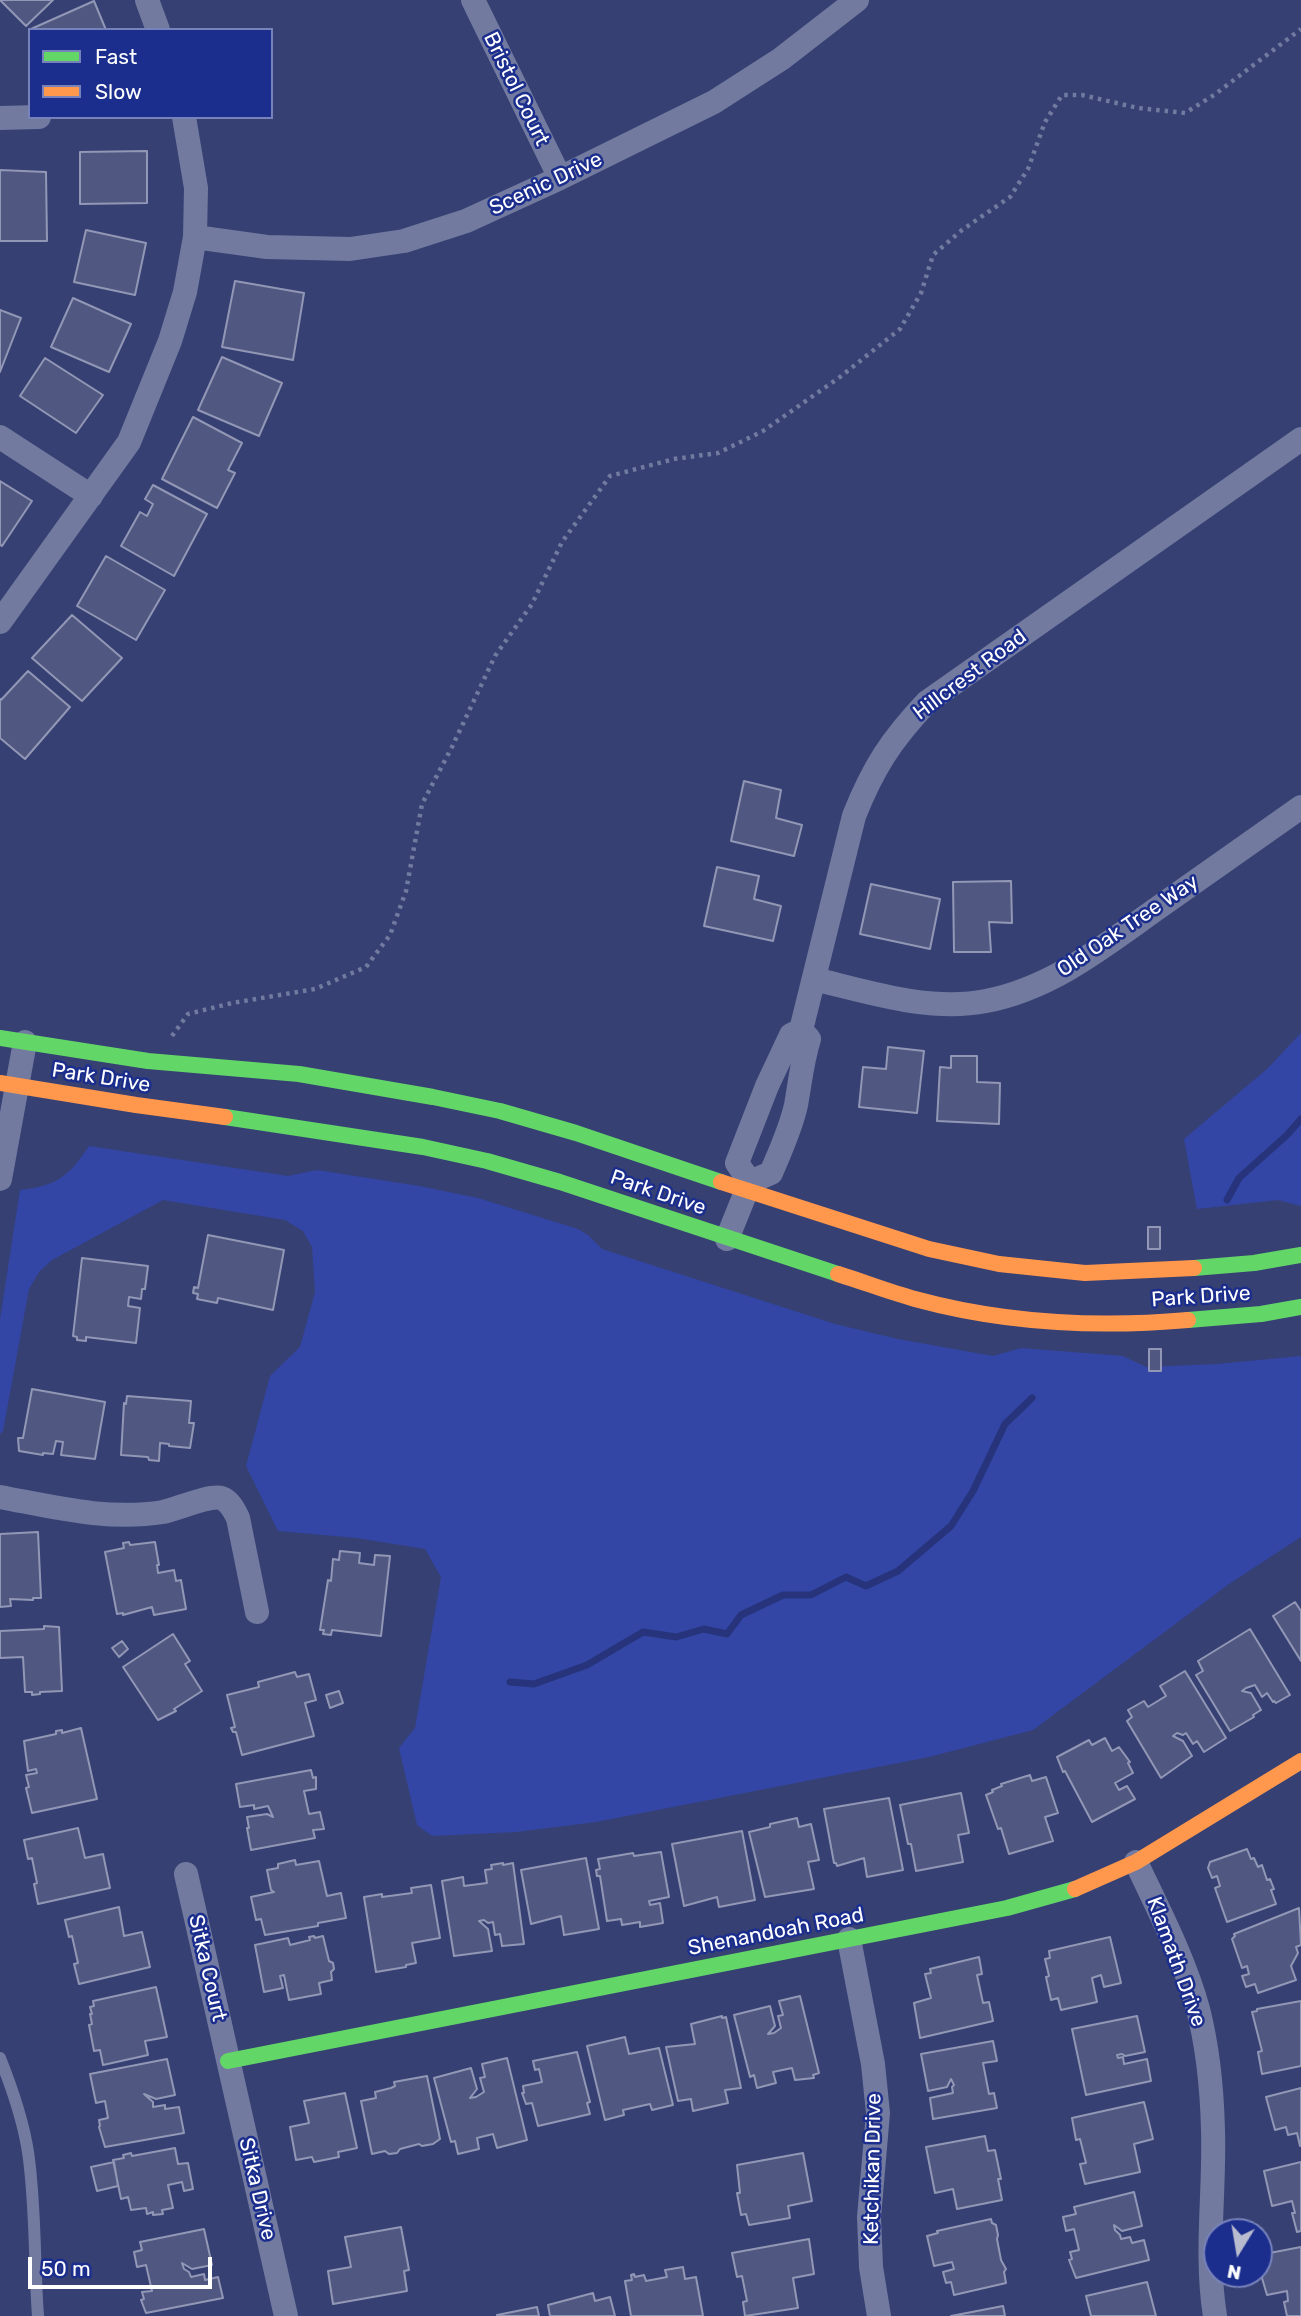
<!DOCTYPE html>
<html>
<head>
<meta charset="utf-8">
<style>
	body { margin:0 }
	#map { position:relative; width:1301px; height:2316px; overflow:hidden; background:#364073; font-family:Rubik,sans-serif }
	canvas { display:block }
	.legend { position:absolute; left:28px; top:28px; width:245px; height:91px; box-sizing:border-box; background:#1c2e8d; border:2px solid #7782bb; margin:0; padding:9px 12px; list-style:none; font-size:21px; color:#fff }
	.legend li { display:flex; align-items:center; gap:14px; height:35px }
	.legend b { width:35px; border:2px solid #7782bb }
	.north { position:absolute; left:1203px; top:2218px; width:70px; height:70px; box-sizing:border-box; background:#1c2e8d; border:2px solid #7782bb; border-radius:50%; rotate:191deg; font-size:19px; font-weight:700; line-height:28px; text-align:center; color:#fff }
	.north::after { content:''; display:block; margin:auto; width:24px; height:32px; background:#b9bcce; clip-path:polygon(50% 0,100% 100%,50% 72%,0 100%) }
	.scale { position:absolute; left:28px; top:2257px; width:184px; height:32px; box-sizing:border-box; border:4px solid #fff; border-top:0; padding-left:9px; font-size:21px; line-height:24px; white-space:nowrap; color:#fff; -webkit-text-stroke:5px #1c2e8d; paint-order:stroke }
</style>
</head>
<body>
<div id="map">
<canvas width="1301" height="2316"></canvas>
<ul class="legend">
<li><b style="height:9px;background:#63d668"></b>Fast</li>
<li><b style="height:9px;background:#ff974d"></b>Slow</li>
</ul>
<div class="north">N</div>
<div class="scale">50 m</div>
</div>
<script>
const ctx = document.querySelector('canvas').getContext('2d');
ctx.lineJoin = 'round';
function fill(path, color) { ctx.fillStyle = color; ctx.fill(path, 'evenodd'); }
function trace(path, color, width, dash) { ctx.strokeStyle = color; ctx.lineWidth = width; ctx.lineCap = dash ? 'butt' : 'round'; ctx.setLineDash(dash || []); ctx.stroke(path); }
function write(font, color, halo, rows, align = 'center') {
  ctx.font = font + ' Rubik,sans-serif'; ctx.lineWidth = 5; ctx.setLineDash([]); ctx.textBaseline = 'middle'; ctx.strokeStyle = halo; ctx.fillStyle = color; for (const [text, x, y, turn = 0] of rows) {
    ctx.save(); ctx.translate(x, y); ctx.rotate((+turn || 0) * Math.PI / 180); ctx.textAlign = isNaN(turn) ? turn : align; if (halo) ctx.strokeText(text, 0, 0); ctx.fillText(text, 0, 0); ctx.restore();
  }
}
fill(new Path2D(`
	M1301,1033V1206L1278,1200L1197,1209L1184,1139L1267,1069Z
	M89,1146L288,1176L317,1170L419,1186L478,1198L578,1229L588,1235L602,1249L835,1324L898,1339L993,1356L1021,1348L1123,1356L1146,1367L1217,1364L1301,1356V1537L1229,1584L1033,1730L929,1757L596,1822L516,1832L432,1836L417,1825L399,1748L415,1728L441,1577L425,1549L357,1538L278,1531L246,1466L270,1376L300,1347L315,1292L312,1247L303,1231L285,1220L163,1200L52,1260L39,1272L29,1289L3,1431L0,1434V1319L20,1190C57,1186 69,1176 89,1146Z`), '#3346a5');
trace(new Path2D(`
	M1227,1200L1239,1178L1287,1135L1301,1119
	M510,1682L534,1684L587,1665L643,1632L676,1637L704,1629L727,1634L741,1615L783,1595H811L846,1577L866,1586L898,1571L951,1526L973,1491L1005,1424L1032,1398`), '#27347b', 7);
const building = new Path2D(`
	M0,0H53L26,26Z
	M94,1L106,30H31V29Z
	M147,151V203L80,204V152Z
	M0,170L46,172L47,241H0Z
	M86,230L146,243L135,295L74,282Z
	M235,281L304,293L293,360L222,347Z
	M73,298L131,324L109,372L51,347Z
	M0,310L21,318L0,372Z
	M222,357L282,383L259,436L198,410Z
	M45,358L103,395L76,433L20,396Z
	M193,417L242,443L228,470L235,473L217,508L162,479Z
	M0,481L32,501L2,546L0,545Z
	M153,485L207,514L174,576L121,546L140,512L147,516L153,504L145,499Z
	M106,556L165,590L136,640L77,606Z
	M72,615L122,658L82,701L32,658Z
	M28,671L70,707L25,759L0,738V699L1,700Z
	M744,781L781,790L776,818L802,825L794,856L731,841Z
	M717,867L759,876L754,899L781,906L773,941L704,926Z
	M1011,881L1012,923L989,922L991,952H954L953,882Z
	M871,884L940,899L930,949L860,934Z
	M888,1047L924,1051L917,1113L859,1107L863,1067L886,1069Z
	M951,1056H977V1082L1000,1083L999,1124L937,1121L940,1067L951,1068Z
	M1148,1227H1160V1249H1148Z
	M208,1235L284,1250L273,1310L218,1298L217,1303L197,1299L198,1294L193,1293L194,1287L198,1288Z
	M82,1258L148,1266L145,1289H142L141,1299L129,1297L128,1306L140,1308L136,1343L86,1337V1341L77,1340V1337L73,1336Z
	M1149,1349H1161V1371H1149Z
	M32,1389L105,1402L95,1459L61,1455L63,1442L56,1441L53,1454L43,1453V1455L19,1451L18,1438H23Z
	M127,1396L191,1401L189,1423H194L190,1448L169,1446V1444L160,1443L159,1461L149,1460L148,1457L121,1455L124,1403L126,1404Z
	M38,1532L41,1598H33V1600L10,1599L11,1606L0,1607V1534Z
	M129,1542L130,1545L155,1542L159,1565H157L158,1573L174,1570L176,1581L181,1580L186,1609L154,1615L152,1607L123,1615V1613L117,1614L105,1552L124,1548L123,1543Z
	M340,1551L360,1553L359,1563L374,1565L375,1555L390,1556L381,1636L332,1630L331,1635L323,1634L324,1630H320L328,1580L331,1581L333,1559L339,1560Z
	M1295,1602L1301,1611V1661L1273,1616Z
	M44,1626L59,1627L62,1691L40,1692V1694L32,1695V1692H25L23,1657L0,1658V1631L44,1629Z
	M1250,1629L1290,1695L1276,1703L1274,1701L1273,1702L1267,1693L1262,1697L1255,1685L1246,1688L1242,1691L1251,1693L1261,1710L1253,1715L1254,1717L1230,1731L1196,1675L1203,1671L1198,1661Z
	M173,1634L190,1661L185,1664L202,1691L174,1709L176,1711L158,1720L123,1667Z
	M122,1641L128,1649L119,1657L112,1648Z
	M1185,1671L1226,1738L1204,1752L1197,1741L1193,1744L1186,1733L1183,1735L1177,1733L1173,1736L1183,1741L1192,1756L1161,1778L1127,1721L1132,1717L1128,1710L1144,1701L1148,1707L1166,1696L1160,1686Z
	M295,1672L297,1677L309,1674L316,1700L305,1703L314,1736L242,1755L236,1732H233L231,1728L235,1727L227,1695L259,1687L258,1682Z
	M339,1691L343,1703L330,1708L326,1695Z
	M81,1728L97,1799L32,1813L26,1788L29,1787L26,1775L37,1773L36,1769L28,1771L24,1741L56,1734V1731L62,1730V1733Z
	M1105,1738L1112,1751L1119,1747L1130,1762L1128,1763L1133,1773L1115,1783L1119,1790L1127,1786L1135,1799L1092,1822L1065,1771L1063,1772L1057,1757L1089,1740L1092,1745Z
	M311,1770L313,1778L316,1777V1789L304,1791L309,1814L320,1812L324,1829L313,1830L315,1838L251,1850L247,1828H249L247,1817L267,1814L273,1817L268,1806L254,1809V1805L240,1807L236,1784Z
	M1030,1775L1032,1781L1046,1777L1058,1813L1045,1817L1053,1841L1009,1854L1001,1828L998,1829L986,1795L993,1792L992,1790L1002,1786L1001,1784Z
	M961,1793L969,1833L958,1835L963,1862L916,1871L911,1844H908L900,1805Z
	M889,1798L903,1870L867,1877L864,1858L837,1866L836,1863H834L824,1809Z
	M797,1818L799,1827L811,1824L819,1860L808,1862L814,1889L765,1897L749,1832L770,1827V1824Z
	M78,1828L85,1858L103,1854L110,1888L38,1904L34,1884L37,1883L32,1858L28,1859L24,1840Z
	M742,1831L755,1900L719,1907L717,1897L684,1906L672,1844Z
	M1247,1849L1251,1859L1254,1858L1258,1867L1262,1865L1267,1880L1270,1879L1274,1889L1271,1890L1276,1904L1227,1922L1215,1888L1220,1886L1217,1876L1212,1878L1208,1868L1210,1862Z
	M661,1852L669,1897L649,1901L650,1905L660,1903L663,1923L640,1927V1922L622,1925L621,1919L607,1921L600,1876H597L596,1870L600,1869L598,1859L633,1853L634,1856Z
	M586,1858L599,1929L564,1935L561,1916L531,1924L521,1870Z
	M295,1860L296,1865L319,1861L327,1896L341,1893L346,1918L318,1923V1926L265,1935L261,1919L256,1920L251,1897L274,1892L271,1890L267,1870L278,1868V1864Z
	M503,1863V1865L513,1863L524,1944L502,1946L500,1934L495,1935L493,1922L488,1923L484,1920L479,1921L488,1929L492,1951L454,1956L442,1881L463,1877L464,1886L487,1883L485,1870L492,1869L491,1865Z
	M431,1885L440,1938L412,1943L416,1963L406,1965V1967L376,1972L364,1897L382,1894V1897L412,1893L411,1888Z
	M119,1907L124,1936L142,1932L150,1967L79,1984L74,1964L78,1963L72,1936L69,1937L65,1920Z
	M1299,1908L1301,1945L1296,1947L1298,1953L1291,1966L1296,1980L1258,1993L1255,1984L1246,1987L1242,1976L1249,1974L1247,1966L1242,1968L1232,1939L1235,1936L1234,1934Z
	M314,1936L315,1938L323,1936L329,1961L333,1963L334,1969L331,1972L332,1980L319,1983L321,1994L289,2000L284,1975L280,1976L283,1988L264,1992L255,1945L288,1938L290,1945L310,1940L309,1937Z
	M1110,1937L1121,1983L1104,1987L1101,1975L1092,1978L1097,2002L1061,2010L1058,1998L1051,2000L1046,1977L1049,1976L1045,1959L1050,1958L1049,1951Z
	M979,1957L982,1974L977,1975L983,2003L989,2002L993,2021L920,2038L914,2003L931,1998L925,1974L931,1973L930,1969Z
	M156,1987L167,2037L145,2041L148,2055L103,2065L100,2050L94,2051L89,2025L92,2024L90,2014H92L90,2007L94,2006L93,2001Z
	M800,1996L819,2073L813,2075L814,2078L795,2080L792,2068L773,2072L776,2083L757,2088L754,2075L750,2077L734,2015L770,2006L775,2026L768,2034L774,2033L781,2028L778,2016L783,2015L779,2001Z
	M1301,2001V2066L1262,2074L1258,2052L1262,2051L1252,2012L1257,2011V2009Z
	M722,2016V2018L726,2017L741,2088L725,2090L728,2103L693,2111L691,2099L678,2101L666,2047L695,2044L691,2024Z
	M1137,2016L1145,2052L1125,2056L1122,2054L1117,2055L1118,2058L1123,2057L1124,2064L1147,2059L1151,2081L1086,2095L1072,2029Z
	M625,2037L629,2054L659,2048L673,2105L652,2110L650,2104L623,2110L624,2115L605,2120L587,2046Z
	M993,2041L997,2061L983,2063L989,2094L994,2093L997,2108L933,2119L930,2098L953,2093L952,2087L954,2085L951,2079L947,2087L928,2091L921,2054Z
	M577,2052L590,2102L587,2103L590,2114L538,2126L532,2103L526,2104L522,2093H524L523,2086L542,2082L539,2069L535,2070L533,2061Z
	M507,2058L527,2140L497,2148L493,2134L477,2138L479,2149L458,2154L455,2141L451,2142L434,2078L471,2068L477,2089L470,2098L476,2097L484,2092L480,2078L485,2077L482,2064Z
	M167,2059L175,2095L156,2099L144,2094L153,2102V2107L165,2105V2109L179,2107L184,2133L105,2147L99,2127L100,2126L99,2120L108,2118L105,2101L96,2103L90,2074Z
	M427,2076L440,2139L433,2144L422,2146L419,2144L400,2149L397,2153L389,2154L385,2151L372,2154L361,2101L376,2098L375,2092L391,2088L395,2086L394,2082Z
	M1301,2088V2145L1300,2146L1297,2133L1288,2135L1286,2127L1275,2130L1266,2097Z
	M345,2093L357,2148L338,2152L339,2157L314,2162L312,2157L296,2160L290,2127L309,2123L304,2101Z
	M1144,2102L1153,2139L1134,2144L1140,2172L1085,2184L1080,2164L1086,2163L1080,2139L1076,2140L1072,2118Z
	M985,2136L988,2151L995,2150L1001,2179H998L1002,2200L957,2209L953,2189L935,2193L926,2147Z
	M175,2148L178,2164L188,2163L193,2189L184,2191L182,2182L168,2185L173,2208L162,2210L163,2214L153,2215V2212L147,2214L146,2208L131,2210L128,2197L121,2199L113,2160L124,2158L123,2155L131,2153L132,2156Z
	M803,2153L812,2201L788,2206L790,2218L749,2225L746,2214L741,2215L737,2193H740L737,2165Z
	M114,2162L118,2186L97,2191L91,2167Z
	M1301,2162V2231L1297,2232L1292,2213H1295L1292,2201L1272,2206L1264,2171Z
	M1134,2192L1142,2226L1122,2231L1114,2225L1115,2230L1120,2235L1121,2239L1130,2237L1132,2243L1144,2240L1149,2260L1076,2278L1069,2260L1072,2259L1070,2252L1079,2250L1074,2229L1066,2231L1063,2217L1076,2214L1074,2207Z
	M991,2219L992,2223L996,2225L998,2235L997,2239L1001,2260L1006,2269L1004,2272L1006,2283L954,2295L951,2282L946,2283L943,2272L954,2269L952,2262L934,2266L927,2236L938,2233L937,2231Z
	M401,2227L409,2270L404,2271L407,2291L333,2304L328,2271L351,2267L345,2237Z
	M204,2229L212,2265L192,2269L182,2263L184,2269L189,2272L191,2277L204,2274L205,2280L218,2277L223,2298L146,2313L141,2300L144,2299L142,2292L152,2291L146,2265L137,2267L134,2252L142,2250L140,2242Z
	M809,2239L814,2274L793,2278L798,2308L745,2316L743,2302L747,2301L742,2276L737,2277L732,2253Z
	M1301,2247V2316H1287L1284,2302L1288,2301L1287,2291L1267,2295L1259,2268V2255Z
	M683,2267L685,2279L696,2277L703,2316H631L625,2281L632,2280L631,2275L634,2274L635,2277L644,2275L646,2281L667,2277L665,2270Z
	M1147,2282L1156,2316H1091L1086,2296Z
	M593,2293L595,2301L610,2297L615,2316H550L548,2305Z
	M1003,2306L1005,2316H951Z
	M537,2307L539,2316H497V2315Z`);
fill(building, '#505882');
trace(building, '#9297b5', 2);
trace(new Path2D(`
	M172,1036L188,1014L232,1003L315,989L366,967L390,935L406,891L422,804L452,747L495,656L532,604L562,542L610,476L674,459L718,453L763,431L840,377L900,329L921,293L933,255L962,230L1010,197L1028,169L1045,122L1062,95H1082L1138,108L1185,113L1214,95L1301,29`), '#727a9f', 4.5, [3.5, 5]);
trace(new Path2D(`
	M0,2058C12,2088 23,2120 28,2152C36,2206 34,2262 38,2316`), '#727a9f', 12);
trace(new Path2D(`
	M147,0L158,30
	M473,0L560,178
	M0,118L39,117
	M195,237L267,247L350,249L404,241L466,221L560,178L714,102L781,59L857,0
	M0,437L91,496
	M0,622L129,442L170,341L185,292L195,237L196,188L184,117
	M814,979C869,992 929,1012 986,1001C1054,988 1108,943 1162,905C1209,872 1255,839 1301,807
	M801,1030L854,816C873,768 891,740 927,702L1301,439
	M0,1179L25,1042
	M750,1182L737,1163L767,1086L791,1035L801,1030
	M727,1239L750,1182L771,1173C780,1152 791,1128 796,1105C800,1083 802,1061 809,1039L801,1030
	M0,1497C54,1507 108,1521 163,1512C177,1509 209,1495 221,1498C230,1501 234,1510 238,1518L257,1612
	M1136,1862C1158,1909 1184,1958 1198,2009C1208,2048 1212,2090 1213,2130C1215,2192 1205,2254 1215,2316
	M186,1874L286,2316
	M849,1939L873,2064L878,2113L869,2217L871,2267L879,2316`), '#727a9f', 24);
trace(new Path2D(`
	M0,1038L148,1061L299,1074L433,1097L500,1111L576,1133L721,1182
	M225,1117L423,1147L487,1161L560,1182L838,1274
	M1194,1268L1254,1263L1301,1255
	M1188,1320L1261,1314L1301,1307
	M228,2061L1007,1908L1075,1889`), '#63d668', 16);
trace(new Path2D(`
	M0,1083L136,1105L225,1117
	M721,1182L929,1249L999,1264L1085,1273L1194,1268
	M838,1274C864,1282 889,1292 915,1299C1003,1323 1097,1328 1188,1320
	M1075,1889L1136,1862L1301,1761`), '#ff974d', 16);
write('21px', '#fff', '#1c2e8d', [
	["Bristol Court",516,89,64],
	["Scenic Drive",546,184,-25],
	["Hillcrest Road",970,675,-37],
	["Old Oak Tree Way",1128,926,-34],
	["Park Drive",101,1078,9],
	["Park Drive",658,1193,19],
	["Park Drive",1201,1297,-4],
	["Shenandoah Road",776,1932,-11],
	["Klamath Drive",1176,1962,70],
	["Sitka Court",207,1968,77],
	["Ketchikan Drive",873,2169,-89],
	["Sitka Drive",257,2189,77]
]);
</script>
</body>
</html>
